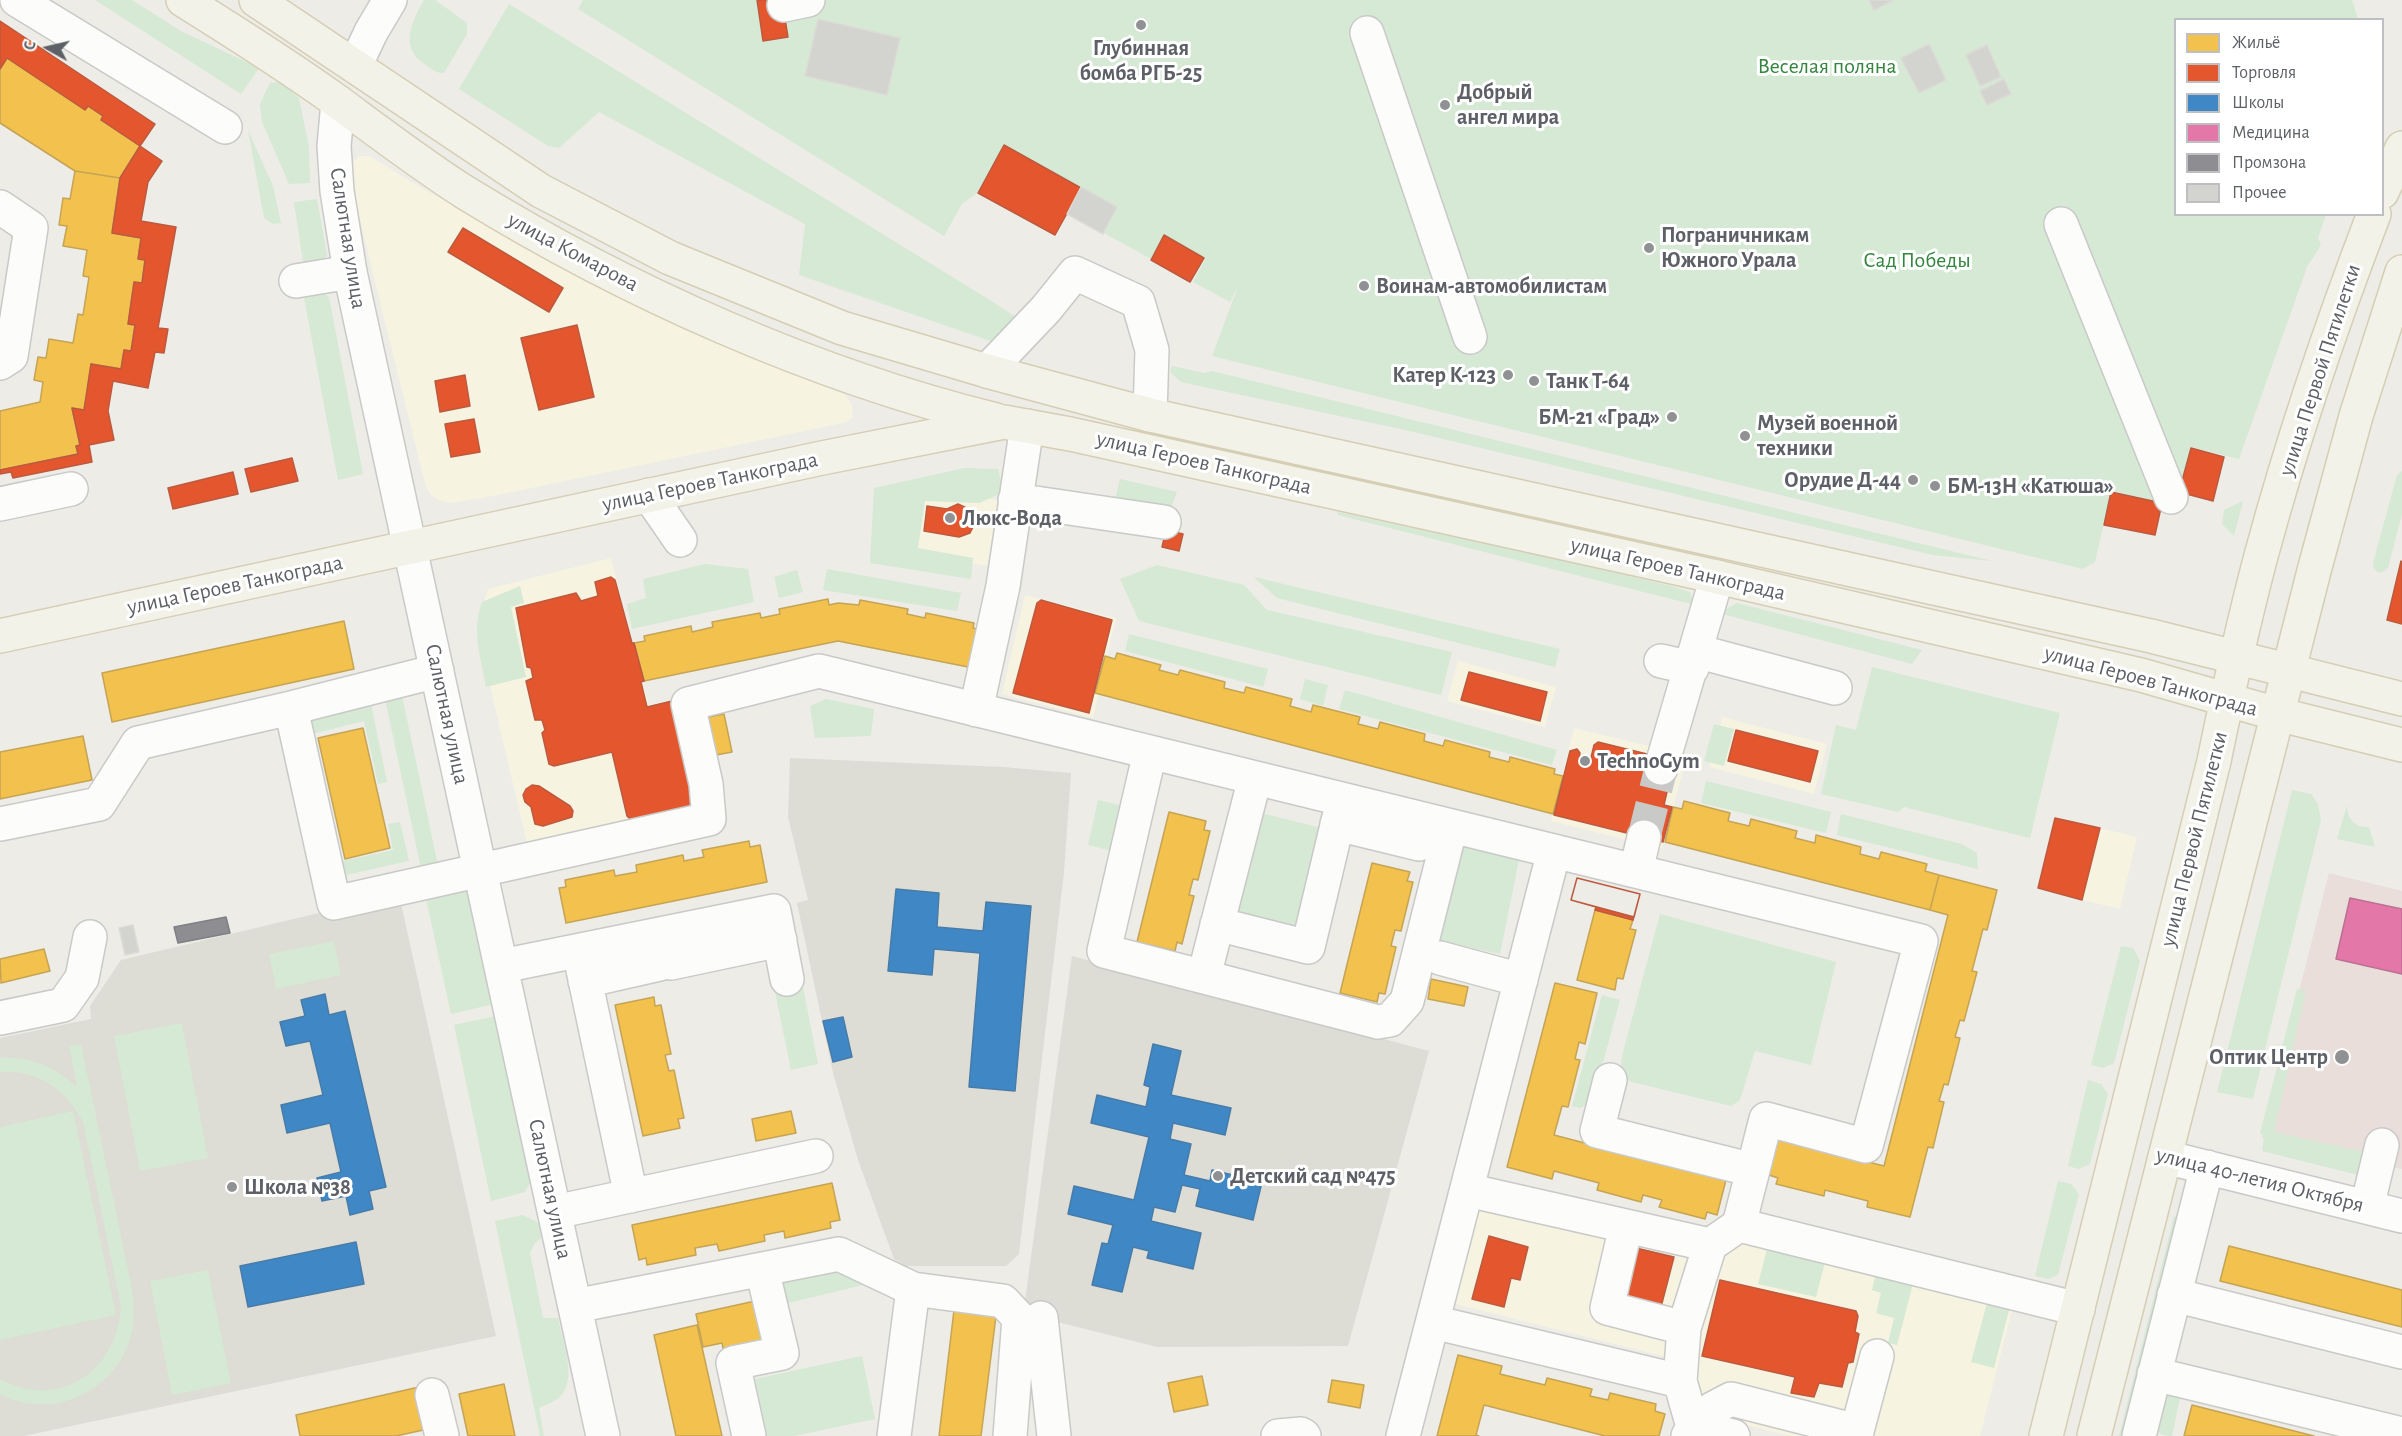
<!DOCTYPE html>
<html>
<head>
<meta charset="utf-8">
<style>
	body { margin:0 }
	#map { position:relative; width:2402px; height:1436px; overflow:hidden; background:#edece7; font-family:"Alegreya Sans",sans-serif }
	canvas { display:block }
	.legend { position:absolute; left:2174px; top:18px; width:210px; height:198px; box-sizing:border-box; background:#fff; border:2px solid #bebfc2; margin:0; padding:8px 10px; list-style:none; font-size:18px; color:#5d6066 }
	.legend li { display:flex; align-items:center; gap:12px; height:30px }
	.legend b { width:30px; border:2px solid #bebfc2 }
	.north { position:absolute; left:18px; top:18px; width:60px; height:60px; -webkit-text-stroke:4px #fff; paint-order:stroke; rotate:278deg; font-size:16px; font-weight:700; line-height:24px; text-align:center; color:#5d6066 }
	.north::after { content:''; display:block; margin:auto; width:21px; height:27px; background:#5d6066; clip-path:polygon(50% 0,100% 100%,50% 72%,0 100%) }
</style>
</head>
<body>
<div id="map">
<canvas width="2402" height="1436"></canvas>
<ul class="legend">
<li><b style="height:16px;background:#f2c14e"></b>Жильё</li>
<li><b style="height:16px;background:#e4572e"></b>Торговля</li>
<li><b style="height:16px;background:#3f88c5"></b>Школы</li>
<li><b style="height:16px;background:#e377a8"></b>Медицина</li>
<li><b style="height:16px;background:#8d8d92"></b>Промзона</li>
<li><b style="height:16px;background:#d3d3d0"></b>Прочее</li>
</ul>
<div class="north">С</div>
</div>
<script>
const ctx = document.querySelector('canvas').getContext('2d');
ctx.lineJoin = 'round';
function fill(path, color) { ctx.fillStyle = color; ctx.fill(path, 'evenodd'); }
function trace(path, color, width, dash) { ctx.strokeStyle = color; ctx.lineWidth = width; ctx.lineCap = dash ? 'butt' : 'round'; ctx.setLineDash(dash || []); ctx.stroke(path); }
function write(font, color, halo, rows, align = 'center') {
  ctx.font = font + ' "Alegreya Sans",sans-serif'; ctx.lineWidth = 6; ctx.setLineDash([]); ctx.textBaseline = 'middle'; ctx.strokeStyle = halo; ctx.fillStyle = color; for (const [text, x, y, turn = 0] of rows) {
    ctx.save(); ctx.translate(x, y); ctx.rotate((+turn || 0) * Math.PI / 180); ctx.textAlign = isNaN(turn) ? turn : align; if (halo) ctx.strokeText(text, 0, 0); ctx.fillText(text, 0, 0); ctx.restore();
  }
}
fill(new Path2D(`
	M359,156H370L413,183L499,232L669,320L771,365L845,395L852,405L853,418L843,423L498,495L451,503L438,500L430,494L425,484L358,212L352,178L354,161Z
	M916,490L999,500L987,566L905,552Z
	M611,558L649,705L676,699L700,809L527,843L489,682L479,617L488,589Z
	M1025,595L1116,618L1093,718L1002,694Z
	M1458,661L1556,687L1545,727L1447,701Z
	M1722,717L1827,744L1814,794L1709,767Z
	M1574,728L1687,755L1662,849L1551,821Z
	M2055,817L2137,837L2120,909L2037,889Z
	M1477,1199L1695,1251L1748,1232L2015,1298L1980,1436H1789L1719,1418L1667,1357L1451,1303Z`), '#f6f3e1');
fill(new Path2D(`
	M790,758L1003,767L1071,773L1064,872L1019,1254L1006,1266H905L894,1259L858,1160L833,1073L797,903L808,900L788,817Z
	M399,894L496,1336L24,1436H0V1038L91,1019L90,1006L121,960Z
	M1072,956L1429,1051L1348,1346L1157,1347L1029,1315L1025,1301Z`), '#dddcd5');
fill(new Path2D(`
	M2329,873L2402,891V1169L2262,1138Z`), '#e9deda');
fill(new Path2D(`
	M95,0H132L181,31L259,68L241,94Z
	M424,0H435L467,23V34L444,73C435,73 430,68 423,63C399,46 413,20 424,0Z
	M583,0H2352L2358,19L2176,20V214L2326,215L2318,238L2321,245L2307,267L2239,459L2191,447L2179,492L2162,503L2111,492L2095,562L2083,569L1212,356L1239,284L1230,302L1193,282L1206,258L1164,235L1151,259L1104,233L1117,207L1004,145L977,193L962,204L944,236L578,9Z
	M509,4L993,302L1025,323L1002,345L799,275L805,224L599,112L559,148L548,146L459,89Z
	M280,82L299,98L309,147L310,183L289,184L262,122L260,104L270,83Z
	M248,130L273,186L281,223L273,224L264,218Z
	M317,199L327,255L320,265L304,268L294,202Z
	M303,292H322L329,297L363,474L338,480Z
	M1172,366L1204,373L1212,371L1992,561L1933,555L1405,430L1181,382L1170,372Z
	M965,468L998,469L1004,492L979,503L925,501L918,548L973,558L971,579L870,563L874,488Z
	M2402,471V514L2388,568L2383,572L2379,573L2374,569L2373,563L2397,475Z
	M1120,479L1177,492L1169,512L1115,500Z
	M2243,501L2234,536L2222,524L2224,510Z
	M1337,512L1546,556L1671,586L1690,592L1695,605L1338,515Z
	M705,564L748,569L754,602L632,629L627,604L646,598L643,579Z
	M1157,565L1244,585L1267,610L1452,652L1441,695L1139,621L1120,579Z
	M827,569L961,593L957,611L823,590Z
	M797,570L803,592L779,598L774,577Z
	M1254,577L1560,649L1555,667L1277,598Z
	M520,586L524,603L511,607L526,677L486,687C481,657 471,631 482,602Z
	M1737,603L1922,650L1912,664L1719,613Z
	M1129,634L1268,669L1263,687L1125,651Z
	M1872,667L2060,713L2030,838L1904,807L1898,812L1821,794L1836,725L1856,730Z
	M1305,679L1328,685L1323,706L1300,699Z
	M1345,690L1557,750L1552,765L1339,709Z
	M401,691L439,870L422,873L384,694Z
	M370,699L387,782L378,784L364,721L312,734L306,713Z
	M826,699L874,709L871,736L815,738L810,706Z
	M1714,724L1734,729L1724,766L1704,761Z
	M1706,781L1831,812L1826,833L1701,803Z
	M2292,790L2311,794L2318,804L2321,820L2253,1099L2217,1092Z
	M1098,800L1127,807L1116,852L1088,845Z
	M2347,805C2347,819 2355,828 2369,827L2375,847L2337,839Z
	M1254,811L1321,828L1295,930L1238,916L1230,903Z
	M1841,814L1962,844L1977,853L1978,869L1837,835Z
	M400,822L409,861L346,875L343,861L393,850L388,824Z
	M1455,842L1516,856L1519,860L1500,954L1433,939Z
	M460,889L467,891L472,896L494,1004L451,1014L425,894Z
	M1660,914L1836,962L1811,1065L1755,1051L1740,1100L1731,1106L1632,1082C1619,1075 1620,1069 1622,1056Z
	M334,941L341,975L276,989L269,954Z
	M2121,946L2133,948L2140,961L2114,1063L2103,1068L2091,1065Z
	M803,987L818,1064L791,1070L775,992Z
	M2297,989L2306,991L2274,1132L2369,1153L2362,1176L2262,1151L2264,1137L2260,1133Z
	M1602,995L1620,1000L1595,1092L1590,1103L1580,1108L1572,1106Z
	M496,1016L531,1181L525,1192L491,1201L454,1025Z
	M182,1023L208,1158L140,1171L114,1036Z
	M81,1044L132,1289C135,1311 135,1332 125,1352C103,1397 46,1419 0,1394V1379C59,1411 117,1371 121,1307L83,1122C65,1089 38,1070 0,1072V1058C31,1056 55,1067 77,1087L69,1046Z
	M2088,1080L2101,1084L2108,1094L2090,1164L2079,1169L2068,1166Z
	M73,1111L116,1315L0,1340V1127Z
	M2058,1181L2071,1184L2079,1194L2058,1275L2048,1279L2035,1276Z
	M523,1215L541,1224L544,1236L535,1243L530,1253L543,1318H558C562,1340 576,1373 563,1393C558,1401 547,1404 539,1408L544,1436H540L495,1221Z
	M2174,1216L2181,1218L2127,1436H2119Z
	M1767,1249L1826,1258L1816,1297L1758,1284Z
	M1827,1257L1914,1280L1897,1345L1888,1343L1894,1318L1876,1313L1881,1293L1872,1290L1875,1277L1826,1264Z
	M853,1265L857,1269L863,1285L780,1305L781,1282Z
	M208,1270L231,1383L172,1395L150,1281Z
	M1989,1296L2011,1303L1994,1368L1971,1362Z
	M862,1356L875,1419L794,1436H767L755,1379Z
	M2182,1389L2172,1436L2163,1435L2157,1431L2159,1395Z`), '#d5e9d4');
const homes = new Path2D(`
	M7,58L85,110L88,106L103,116L101,120L140,146L120,178L75,171L0,123V69Z
	M75,171L120,178L112,233L141,238L138,259L145,260L142,283L134,282L128,324L135,325L131,351L124,350L121,369L91,364L84,410L72,408L80,445L76,446L78,454L0,470V411L40,402L43,382L34,380L38,357L46,358L49,339L73,343L78,314L83,315L89,277L83,276L87,250L63,246L67,226L59,225L63,198L70,199Z
	M828,599L829,605L838,603L859,605L860,600L908,609L907,614L925,618L926,613L974,623L973,628L981,630L973,668L838,641L644,681L634,643L645,641L644,636L691,626L692,632L713,627L712,622L760,613L761,618L780,614L779,609Z
	M344,621L354,669L112,722L102,673Z
	M1117,653L1161,665L1159,670L1178,675L1180,670L1225,682L1224,688L1244,693L1246,687L1292,699L1290,706L1311,712L1313,705L1360,717L1358,724L1378,729L1380,722L1425,734L1424,741L1443,746L1445,740L1490,752L1489,757L1509,762L1510,757L1555,769L1554,774L1563,776L1553,814L1095,693L1105,656L1115,659Z
	M724,714L732,752L711,756L703,718Z
	M363,728L390,848L345,859L318,738Z
	M83,736L92,780L0,799V752Z
	M1684,801L1730,813L1728,821L1749,826L1751,819L1797,831L1795,838L1815,843L1816,835L1861,847L1860,854L1879,859L1881,852L1927,864L1925,871L1939,875L1930,910L1665,842L1673,807L1682,809Z
	M1169,812L1206,821L1204,830L1210,831L1198,880L1193,879L1189,895L1194,896L1182,944L1177,942L1175,951L1137,942Z
	M749,841L750,847L760,845L767,882L566,923L559,888L566,887L565,880L614,870L615,876L637,872L636,865L683,855L684,861L704,857L702,850Z
	M1372,863L1410,872L1407,881L1413,882L1401,931L1395,930L1391,946L1396,947L1385,994L1379,993L1377,1002L1340,993Z
	M1939,875L1997,890L1987,930L1983,929L1972,971L1977,972L1964,1021L1960,1020L1955,1037L1960,1038L1948,1085L1944,1084L1939,1101L1944,1102L1933,1148L1928,1147L1910,1217L1867,1207L1868,1201L1825,1190L1824,1196L1776,1184L1778,1178L1769,1175L1778,1139L1884,1166L1948,915L1930,910Z
	M1595,910L1633,920L1630,929L1636,930L1623,979L1617,978L1615,990L1577,980Z
	M44,949L50,971L1,983L0,959Z
	M1431,979L1468,987L1464,1006L1428,999Z
	M1555,983L1597,993L1585,1044L1579,1042L1575,1059L1580,1060L1568,1107L1562,1106L1554,1135L1726,1180L1717,1215L1707,1212L1705,1219L1659,1207L1662,1200L1643,1195L1641,1202L1597,1190L1599,1183L1554,1171L1552,1179L1507,1167Z
	M654,997L655,1006L661,1005L671,1054L665,1055L669,1071L674,1070L684,1118L678,1119L680,1128L643,1136L615,1005Z
	M791,1111L796,1133L756,1141L752,1119Z
	M832,1183L840,1220L830,1222L831,1228L785,1238L784,1231L764,1235L765,1241L719,1251L717,1244L695,1248L696,1255L647,1265L646,1258L639,1260L632,1225Z
	M2229,1246L2402,1290V1327L2220,1281Z
	M755,1301L764,1345L724,1353L722,1343L703,1347L696,1314Z
	M954,1310L996,1316L981,1436H939Z
	M697,1325L722,1436H676L654,1335Z
	M1458,1355L1502,1366L1500,1374L1545,1385L1547,1378L1592,1389L1590,1396L1608,1400L1610,1393L1656,1404L1655,1411L1665,1414L1659,1436H1605L1484,1405L1476,1435L1479,1436H1437Z
	M1202,1376L1208,1405L1174,1412L1168,1383Z
	M1332,1380L1364,1385L1360,1408L1328,1402Z
	M504,1384L515,1436H468L459,1394Z
	M419,1387L428,1429L396,1436H300L296,1415Z
	M2192,1405L2314,1436H2184Z`);
fill(homes, '#f2c14e');
trace(homes, '#c5a455', 1.5);
const shops = new Path2D(`
	M757,0H782L788,37L763,41Z
	M0,21L155,124L140,146L101,120L103,116L88,106L85,110L7,58L0,69Z
	M1004,145L1081,188L1055,235L978,193Z
	M140,146L162,161L148,182L141,221L176,227L158,328L168,329L164,353L155,352L148,388L113,381L108,411L114,440L89,445L92,462L13,478L11,472L0,474V470L78,454L76,446L80,445L72,408L84,410L91,364L121,369L124,350L131,351L135,325L128,324L134,282L142,283L145,260L138,259L141,238L112,233L120,178Z
	M463,228L563,288L549,312L448,252Z
	M1164,235L1204,258L1190,282L1151,260Z
	M577,325L594,397L539,410L521,338Z
	M465,375L470,406L440,412L435,381Z
	M474,419L480,452L451,457L445,424Z
	M2191,448L2224,457L2213,501L2179,492Z
	M292,458L298,481L251,492L245,469Z
	M233,472L238,494L173,509L168,488Z
	M2111,492L2162,503L2155,535L2104,525Z
	M958,504L971,510L974,516L973,527L970,533L959,537L924,531L927,506L947,509Z
	M1166,530L1183,534L1179,551L1162,547Z
	M2401,561L2402,562V624L2387,620Z
	M611,577L615,580L632,643H634L644,681L641,682L647,707L672,701L695,807L632,821L627,816L612,752L554,766L549,764L542,733L545,730L542,720H535L526,681L533,678L531,668L527,667L516,608L576,593L581,601L598,596L595,582Z
	M1041,600L1112,620L1089,713L1013,693L1037,603Z
	M1469,672L1547,692L1540,721L1461,700Z
	M1736,730L1818,751L1810,782L1728,761Z
	M1598,742L1651,755L1672,770L1664,805L1672,807L1663,842L1554,815L1570,751L1577,749L1580,753L1579,760L1590,762L1594,745Z
	M532,785L539,786L570,806L573,811L572,817L543,826L535,824L531,807L525,802L523,795L526,789Z
	M2055,818L2100,828L2082,900L2038,888Z
	M1577,878L1640,894L1633,920L1595,910L1596,907L1571,900Z
	M1577,878L1640,894L1634,917L1571,900Z
	M1489,1236L1528,1247L1520,1280L1511,1278L1504,1307L1472,1299Z
	M1636,1248L1674,1257L1661,1307L1624,1298Z
	M1720,1280L1856,1311L1858,1316L1855,1332L1859,1334L1853,1362L1848,1363L1842,1387L1819,1383L1814,1397L1791,1393L1795,1377L1702,1356Z`);
fill(shops, '#e4572e');
trace(shops, '#bc5a3f', 1.5);
const schools = new Path2D(`
	M896,889L939,893L937,927L983,931L986,902L1031,906L1015,1091L969,1087L980,953L934,949L932,975L888,971Z
	M325,994L329,1015L345,1011L386,1187L369,1191L373,1209L350,1215L346,1196L322,1201L317,1178L341,1172L330,1123L287,1133L281,1105L323,1095L310,1041L286,1046L280,1022L305,1016L301,1000Z
	M843,1017L852,1057L833,1062L823,1021Z
	M1153,1044L1181,1051L1171,1095L1231,1108L1225,1135L1173,1123L1170,1139L1191,1144L1184,1175L1210,1181L1212,1170L1262,1182L1253,1220L1196,1206L1200,1189L1182,1185L1175,1212L1154,1207L1151,1221L1201,1233L1193,1269L1147,1258L1149,1251L1133,1247L1122,1292L1092,1285L1102,1243L1108,1244L1113,1225L1068,1214L1074,1186L1134,1200L1149,1137L1091,1123L1097,1095L1146,1107L1150,1087L1144,1085Z
	M356,1242L364,1284L248,1307L240,1266Z`);
fill(schools, '#3f88c5');
trace(schools, '#487ca8', 1.5);
const health = new Path2D(`
	M2350,898L2402,909V974L2336,959Z`);
fill(health, '#e377a8');
trace(health, '#bb7094', 1.5);
const industry = new Path2D(`
	M226,917L230,933L178,943L174,927Z`);
fill(industry, '#8d8d92');
trace(industry, '#7f8085', 1.5);
const building = new Path2D(`
	M1869,0H1894L1874,10Z
	M818,19L900,38L887,95L805,76Z
	M1929,44L1946,80L1919,93L1901,58Z
	M1987,45L2001,77L1980,86L1966,55Z
	M2004,79L2011,94L1987,105L1980,91Z
	M1081,187L1117,207L1103,234L1067,214Z
	M133,925L139,952L125,955L119,928Z`);
fill(building, '#d3d3d0');
trace(building, '#dcdbd6', 1.5);
trace(new Path2D(`
	M1644,837L1661,768`), '#c9c9c7', 33, [33, 16]);
const minor = new Path2D(`
	M17,0L225,127
	M784,5L808,0
	M1367,33L1470,337
	M355,66L371,32L390,0
	M338,102L334,146L337,191L350,272L603,1436
	M0,207L31,228L11,356L0,363
	M2061,224L2171,497
	M296,281L350,272
	M987,371L1046,309L1075,273L1138,302L1152,350L1150,415
	M649,495L680,540
	M1015,500L1164,522
	M0,504L71,489
	M1696,651L1835,688
	M1661,661L1692,668
	M291,708L334,903L709,819L706,784L688,704L819,671L1921,941L1866,1146L1766,1119L1739,1225L1710,1245L1684,1328L1680,1381L1693,1427L1688,1436
	M976,710L1003,586L1027,426
	M1150,752L1104,951L1378,1022L1390,1020L1407,1001L1451,826
	M1661,768L1717,577
	M0,824L99,804L138,743L291,708L437,671
	M1337,824L1419,844
	M1636,871L1644,837
	M1217,924L1308,947L1343,800
	M579,951L631,1196
	M1440,958L1521,980
	M671,963L780,940
	M502,966L774,911L787,979
	M1204,976L1255,778
	M585,981L660,964
	M0,1018L63,1005L82,978L90,937
	M1610,1080L1597,1131L1753,1170
	M2165,1157L2402,1216
	M1467,1190L1710,1245
	M2367,1207L2382,1145
	M555,1212L816,1156
	M1739,1225L2078,1309
	M1626,1226L1607,1308L1684,1328
	M2174,1295L2402,1352
	M575,1306L839,1254L913,1289L1003,1301L1019,1318L1010,1436
	M1041,1318L1054,1436
	M1433,1322L1680,1381
	M2154,1374L2402,1434
	M432,1395L442,1436
	M749,1436L733,1363L782,1353L762,1269
	M894,1436L913,1289
	M1278,1436L1301,1434L1304,1436
	M1403,1436L1554,851
	M1733,1436L1693,1427L1712,1409L1731,1399L1857,1431L1877,1356
	M2139,1436L2207,1167`);
const major = new Path2D(`
	M183,0C236,33 288,66 338,102C380,133 422,165 466,193C627,292 813,375 996,420
	M256,0L541,191L670,258L842,328L987,371L1150,415L2151,636L2402,699
	M2382,192L2402,148
	M0,636L822,458L1004,422L1070,434L1717,577L2141,675L2277,714L2402,745
	M2046,1436L2214,761C2228,692 2243,624 2261,556C2292,441 2331,326 2374,214
	M2094,1436L2314,571L2356,416L2402,272`);
trace(minor, '#c9c9c8', 36);
trace(major, '#d5ceb5', 36);
trace(minor, '#fcfcfb', 33);
trace(major, '#f3f2e8', 33);
for (const [x, y, r, color] of [
	[1141,25,6,"#8f9193"],
	[1445,105,6,"#8f9193"],
	[1649,248,6,"#8f9193"],
	[1364,286,6,"#8f9193"],
	[1508,375,6,"#8f9193"],
	[1534,381,6,"#8f9193"],
	[1672,417,6,"#8f9193"],
	[1745,436,6,"#8f9193"],
	[1913,480,6,"#8f9193"],
	[1935,486,6,"#8f9193"],
	[950,518,6,"#8f9193"],
	[1585,761,6,"#8f9193"],
	[2342,1057,8,"#8f9193"],
	[1218,1176,6,"#8f9193"],
	[232,1187,6,"#8f9193"]
]) { const dot = new Path2D(); dot.arc(x, y, r, 0, 2 * Math.PI); ctx.fillStyle = color; ctx.fill(dot); trace(dot, '#fff', 2); }
write('bold 22px', '#5d6066', '#fff', [
	["Глубинная",1141,48,"center"],
	["бомба РГБ-25",1141,73,"center"],
	["Добрый",1457,92],
	["ангел мира",1457,117],
	["Пограничникам",1661,235],
	["Южного Урала",1661,260],
	["Воинам-автомобилистам",1376,286],
	["Катер К-123",1496,375,"right"],
	["Танк Т-64",1546,381],
	["БМ-21 «Град»",1660,417,"right"],
	["Музей военной",1757,423],
	["техники",1757,448],
	["Орудие Д-44",1901,480,"right"],
	["БМ-13Н «Катюша»",1947,486],
	["Люкс-Вода",962,518],
	["TechnoGym",1597,761],
	["Оптик Центр",2328,1057,"right"],
	["Детский сад №475",1230,1176],
	["Школа №38",244,1187]
], 'left');
write('22px', '#34853e', '#fff', [
	["Веселая поляна",1827,66],
	["Сад Победы",1917,260]
]);
write('22px', '#5d6066', '#fff', [
	["Салютная улица",348,238,81],
	["улица Комарова",573,252,28],
	["улица Первой Пятилетки",2320,370,-72],
	["улица Героев Танкограда",1204,463,13],
	["улица Героев Танкограда",710,482,-12],
	["улица Героев Танкограда",1678,569,13],
	["улица Героев Танкограда",235,585,-12],
	["улица Героев Танкограда",2151,681,15],
	["Салютная улица",447,714,78],
	["улица Первой Пятилетки",2194,839,-76],
	["улица 40-летия Октября",2260,1180,14],
	["Салютная улица",550,1189,78]
]);
</script>
</body>
</html>
